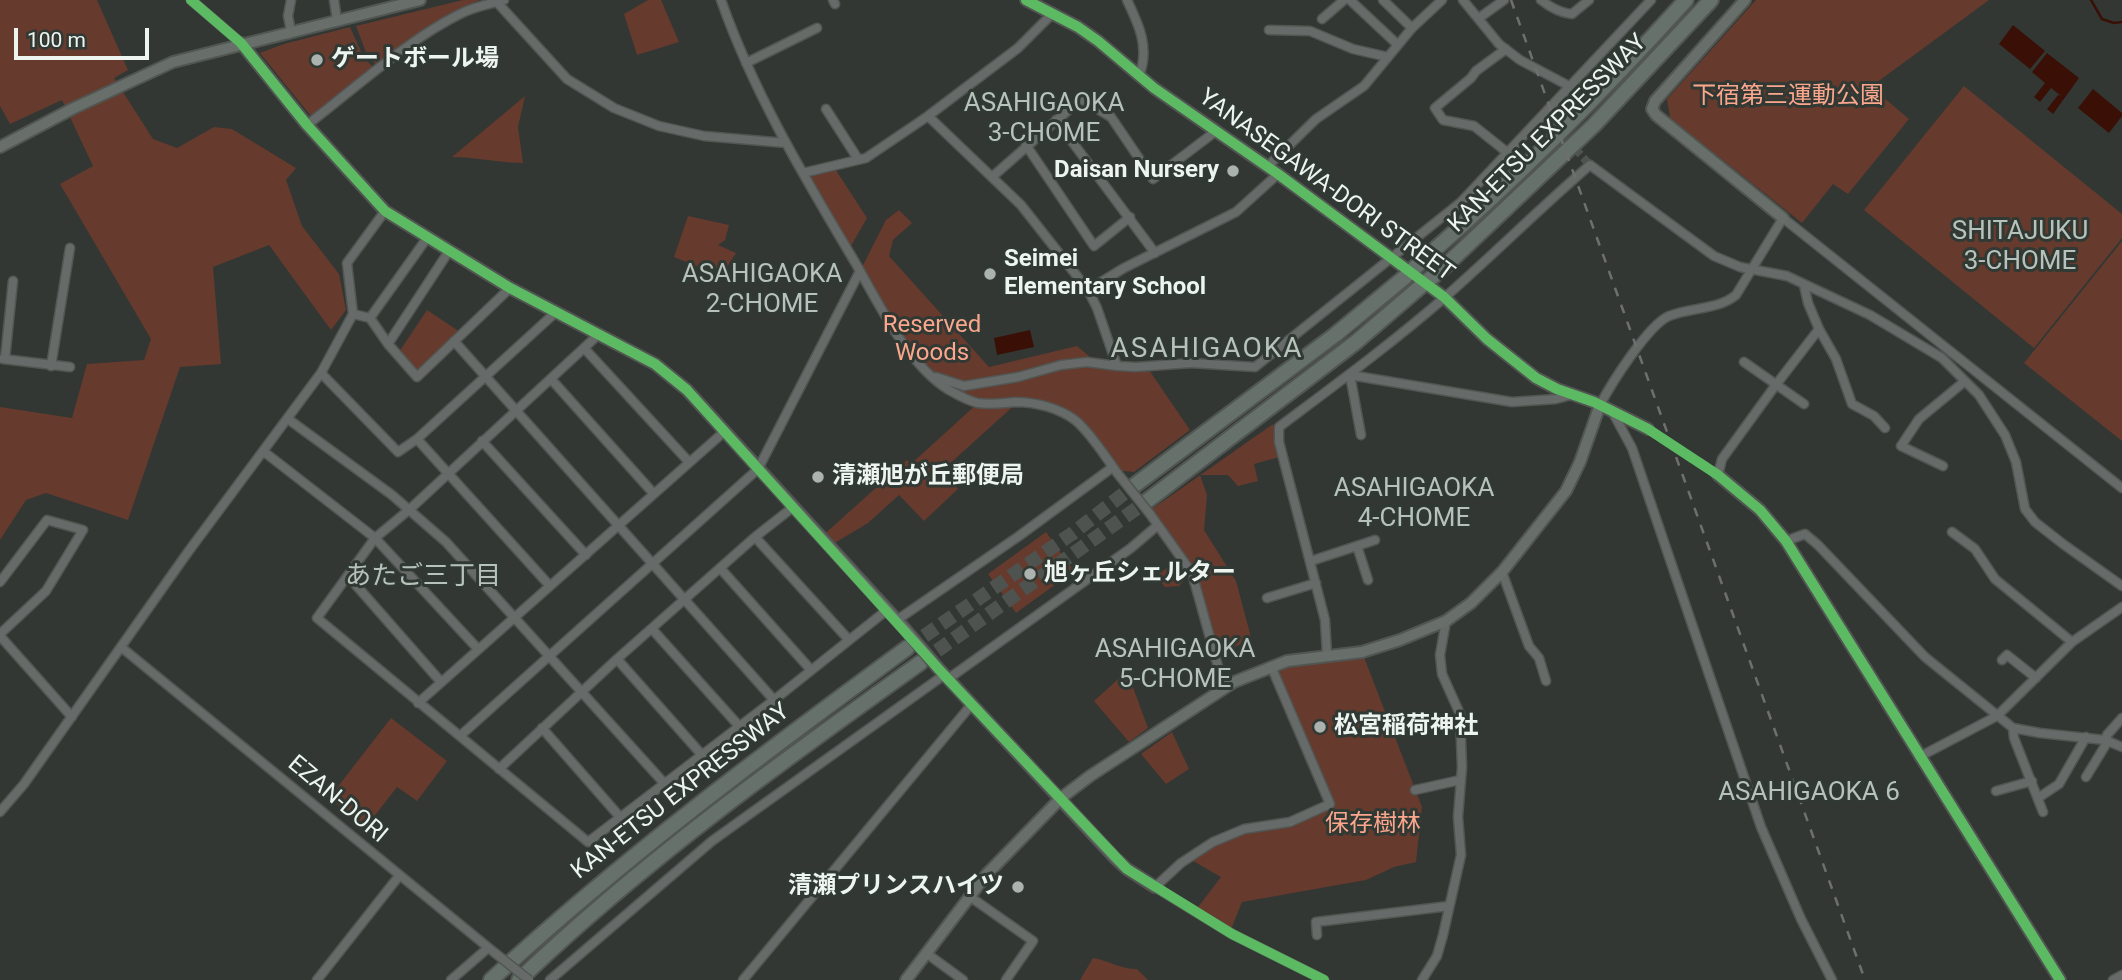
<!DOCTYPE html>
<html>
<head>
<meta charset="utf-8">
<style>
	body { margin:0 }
	#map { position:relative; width:2122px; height:980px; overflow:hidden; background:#323734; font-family:Roboto,sans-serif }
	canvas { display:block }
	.scale { position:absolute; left:14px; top:28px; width:135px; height:32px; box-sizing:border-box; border:4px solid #eef4f0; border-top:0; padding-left:9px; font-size:21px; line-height:24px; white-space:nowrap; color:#eef4f0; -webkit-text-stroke:5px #303933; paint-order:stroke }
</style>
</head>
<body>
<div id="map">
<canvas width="2122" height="980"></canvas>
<div class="scale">100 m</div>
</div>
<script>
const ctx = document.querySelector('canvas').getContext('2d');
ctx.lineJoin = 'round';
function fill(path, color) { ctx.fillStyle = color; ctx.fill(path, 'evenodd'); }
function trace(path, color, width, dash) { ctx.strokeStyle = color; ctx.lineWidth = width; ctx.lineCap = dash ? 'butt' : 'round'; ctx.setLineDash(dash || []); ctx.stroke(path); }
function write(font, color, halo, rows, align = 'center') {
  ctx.font = font + ' Roboto,"Noto Sans JP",sans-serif'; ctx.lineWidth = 6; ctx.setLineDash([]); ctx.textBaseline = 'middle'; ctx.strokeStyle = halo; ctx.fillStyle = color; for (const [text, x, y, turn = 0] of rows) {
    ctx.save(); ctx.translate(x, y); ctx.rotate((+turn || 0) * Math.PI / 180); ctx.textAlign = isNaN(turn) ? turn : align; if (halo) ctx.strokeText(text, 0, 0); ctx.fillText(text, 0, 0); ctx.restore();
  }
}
fill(new Path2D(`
	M0,0H97L128,70L114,78L153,139L177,148L214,127L232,129L296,168L286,180L302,226L339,274L346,310L331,330L269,245L213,267L221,364L180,367L128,520L46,493L26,500L0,540V407L72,418L87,364L144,360L151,339L60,184L93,166L62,100L10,124L0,106Z
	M463,0H480C442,15 409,42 376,65L367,55L356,26Z
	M648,0H661L679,42L637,55L624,14Z
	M1756,0H1989L1876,83L1877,92L1909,119L1848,194L1833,184L1802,223L1670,118L1667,99Z
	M350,27L364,58L373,67L315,114L310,115L260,53L284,44Z
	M1964,86L2122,214V238L2034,348L1864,210Z
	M525,96L518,127L523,163C499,163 476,157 452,157Z
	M832,164L867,218L848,251L803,173Z
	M899,210L912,223L893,240L889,256L989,367L1077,346L1089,356L1088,361L1147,367L1190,430L1134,472L1123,471L1118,474L1077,422L1062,412L1018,402L935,477L951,480L958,489L924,521L899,495L868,523L828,547L820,538L907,460L911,464L978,403L949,390L906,347L860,271L886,220Z
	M688,216L729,225L725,240L718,245L736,253L727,267L711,272L674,257Z
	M2122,241V441L2024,363Z
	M427,310L460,332L419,370H414L399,352Z
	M1273,424L1283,456L1254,464L1258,481L1238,486L1228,475H1200L1207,495L1204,530L1236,581L1252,641L1214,653L1191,573L1179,586L1165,587L1160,581L1163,578L1159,574L1182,556L1150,514L1152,509Z
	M1046,532L1074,571L1016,613L988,574Z
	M1362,652L1422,807L1416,862L1394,867L1366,880L1242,902L1230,932L1195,911L1221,877L1188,858L1244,829L1290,822L1330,804L1271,666Z
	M1127,671L1148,728L1129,742L1094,701Z
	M391,718L447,761L417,801L397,787L366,827L329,798Z
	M1172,732L1189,769L1166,784L1141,754Z
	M1093,958C1110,961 1120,969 1137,969L1148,980H1080Z`), '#663a2d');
fill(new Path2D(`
	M2013,25L2045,51L2030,69L1999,44Z
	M2047,53L2079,78L2053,114L2047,109L2058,95L2061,96L2051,88L2040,102L2034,97L2045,83L2032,72Z
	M2093,89L2122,113V116L2109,133L2078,108Z
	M1030,330L1034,347L997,355L994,338Z`), '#3a1006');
trace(new Path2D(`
	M2091,0L2102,19L2114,23L2122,22`), '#3a1006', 2.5);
trace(new Path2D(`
	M1543,113L1590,165`), '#4e5350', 8, [8, 4]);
trace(new Path2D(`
	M1648,429L1718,475`), '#4e5350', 10, [10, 5]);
trace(new Path2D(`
	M907,648L1073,533L1135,485
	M920,663L1147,501`), '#4e5350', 14, [14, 7]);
const street = new Path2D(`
	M191,0L241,43
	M291,0L288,16L291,31
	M334,0L337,20
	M495,0L567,79L614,108L659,126L704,136L786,143
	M721,0C754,94 805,178 856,264C879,304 908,365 949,390C958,395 968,401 978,403C991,405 1003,403 1015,402C1036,402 1059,408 1075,420C1091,433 1106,458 1118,474
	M833,0L835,4
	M1127,0C1139,25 1150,48 1139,76
	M1350,0L1398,45
	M1383,0L1412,28
	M1463,0L1499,44L1520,60L1569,86
	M1541,0C1551,8 1560,13 1572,14L1589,0
	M1479,18L1504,0
	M1322,19L1344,0
	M1269,30L1310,31L1353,49L1388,57
	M1506,49L1476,71L1471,78L1435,108L1443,120L1474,126L1508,153
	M746,63L817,28
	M826,109L858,159
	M928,116L1021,205L1088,290L1097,308L1117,366L1136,367L1191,363L1255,367L1461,202L1651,0
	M1056,120L1155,253
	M307,125C354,89 410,38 462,13C476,6 490,4 504,0
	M1026,145L1094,246L1130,217
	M1267,167L1316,119L1364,86L1412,28L1442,0
	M803,173L866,158L928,116L1018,48L1053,13
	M992,177L1081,99L1111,117L1153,179L1216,131
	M1088,290L1124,268L1236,212L1278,174
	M353,314L370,318L388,344L417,377L510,288
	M370,318L427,238
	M1819,329L1836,359L1852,404L1874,416L1885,428
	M599,334L410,509L375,538L317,618L588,842L774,700L887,610
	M454,341L774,700
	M388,344L449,251
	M584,348L689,462
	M3,359L70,367
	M5,359L13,281
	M1744,362L1804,404
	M51,366L70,248
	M321,373L398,452L417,439L556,312
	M936,377L964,386L1018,377L1061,365L1087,362L1117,366
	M551,379L654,494
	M1600,405C1611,384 1648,325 1669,316C1691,307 1718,310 1736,295L1783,218L2122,488
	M1613,413L1632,448L1761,827L1801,919L1832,980
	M288,419L392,495L446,542L664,783
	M1361,435L1350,375L1512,402L1556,399L1571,395
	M417,439L550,586
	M482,441L586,555
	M263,451L375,538L478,649
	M1943,466L1901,446L1919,419L1965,381
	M1718,475L1722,459L1775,386L1819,329L1808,303L1804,285
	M1150,514L1192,573L1224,688
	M1952,532L1975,549L1995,579L2072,642
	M755,537L849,640
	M1786,541L1805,534L1818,545L1925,657L2013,728L2040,733L2105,740L2122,747
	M1357,546L1368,580
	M1311,561L1375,540
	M720,568L811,670
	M1502,572L1529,646L1539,658L1546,681
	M348,576L441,682
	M0,582L47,520L83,530L46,591L0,634
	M1267,598L1316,583
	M897,620L1019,536L1113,467
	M652,629L739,726
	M0,636L72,717
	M121,647L495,953
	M1327,655L1325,620L1279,442V427C1335,385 1391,344 1444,298C1493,255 1540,208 1590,165L1714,256L1740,267L1787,276L1870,315L1942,358L1979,395L2005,435L2016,462L2025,509L2035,522L2063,544L2122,586
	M617,659L702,755
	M2002,660L2007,655L2036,678
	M1271,666L1330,804L1290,822L1244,829L1213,842L1181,863L1155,887L1232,934L1324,980
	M948,679L1131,548L1158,525
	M418,703L725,431
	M542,728L620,817
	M2013,728L2014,738L2043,812
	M460,736L758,469L860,271
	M1919,757L1997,716L2072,642L2122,607
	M499,769L617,659L755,537L792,508
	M2086,777L2105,746L2107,735L2122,718
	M1415,790L1460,780
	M1996,791L2032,781
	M2038,798L2059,784L2086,737
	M0,812L24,784L188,552L321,373L353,314L347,263L385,211
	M969,896L1033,941L1006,980
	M1317,935L1316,922L1449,906
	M926,953L963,980
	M317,980L399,876
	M451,980L488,948
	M550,980L712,841L944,675
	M743,980L972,704
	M1422,980L1437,956L1443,935L1461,855L1458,817L1462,767L1460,714L1442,674L1440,655L1446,621
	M2113,980L2122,975`);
const secondary = new Path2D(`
	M1026,0L1078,27L1098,41L1154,88L1278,174L1444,297L1487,339L1536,378L1557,389L1594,402L1648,429
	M1745,0L1655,101L1652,109L1656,115L1783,218
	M241,43L307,125L385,211L510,288L655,364L687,390L905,629
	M0,147L72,109L173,62L420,0
	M1718,475L1760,510L1786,541L2060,980
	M938,668L1115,858L1127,869L1155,887
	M906,980L987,874L1061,798L1090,776L1234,682L1287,661L1362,652L1400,640L1446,621L1471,603L1502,572L1566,491L1580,462L1600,405`);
const highway = new Path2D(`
	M1424,259C1517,178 1604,91 1686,0
	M1441,270L1594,125L1711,0
	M1135,485L1335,335L1405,277
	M1147,501L1356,342L1420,287
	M491,980C622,859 764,753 907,648
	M519,980C642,862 781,762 920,663`);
trace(street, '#515652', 11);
trace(secondary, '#515652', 14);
trace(highway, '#515652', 18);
trace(street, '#666a68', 8);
trace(secondary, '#686f6b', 10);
trace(highway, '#66716b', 14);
trace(new Path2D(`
	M1511,0L1865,980`), '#6e706f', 2.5, [9, 9]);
const streetBridge = new Path2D(`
	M1118,474L1150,514
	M495,953L529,980`);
const secondaryBridge = new Path2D(`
	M905,629L938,668`);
const highwayBridge = new Path2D(`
	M1405,277L1424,259
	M1420,287L1441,270`);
trace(streetBridge, '#515652', 11, []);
trace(secondaryBridge, '#515652', 14, []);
trace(highwayBridge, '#515652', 18, []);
trace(streetBridge, '#666a68', 8);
trace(secondaryBridge, '#686f6b', 10);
trace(highwayBridge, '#66716b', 14);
trace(new Path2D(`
	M191,0L241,43L307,125L385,211L510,288L655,364L687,390L944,675L1127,869L1232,934L1324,980
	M1026,0L1078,27L1098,41L1154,88L1278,174L1444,297L1487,339L1536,378L1557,389L1594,402L1648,429L1718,475L1760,510L1786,541L2060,980`), '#5cba63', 10);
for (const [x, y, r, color] of [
	[317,60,7,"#acb2ae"],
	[1233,171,7,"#acb2ae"],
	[990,274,7,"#acb2ae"],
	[818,477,7,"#acb2ae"],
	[1030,574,7,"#acb2ae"],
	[1320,727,7,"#acb2ae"],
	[1018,887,7,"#acb2ae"]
]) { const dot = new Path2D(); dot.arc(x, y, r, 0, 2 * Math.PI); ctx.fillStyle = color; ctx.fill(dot); trace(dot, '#303933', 2.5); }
write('bold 24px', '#eef4f0', '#303933', [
	["ゲートボール場",331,60],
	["Daisan Nursery",1219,171,"right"],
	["Seimei",1004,260],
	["Elementary School",1004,288],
	["清瀬旭が丘郵便局",832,477],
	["旭ヶ丘シェルター",1044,574],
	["松宮稲荷神社",1334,727],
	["清瀬プリンスハイツ",1004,887,"right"]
], 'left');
write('24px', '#fba68d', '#303933', [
	["下宿第三運動公園",1788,97],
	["Reserved",932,326],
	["Woods",932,354],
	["保存樹林",1373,825]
]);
write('24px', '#eef4f0', '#303933', [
	["KAN-ETSU EXPRESSWAY",1548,134,-45],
	["YANASEGAWA-DORI STREET",1326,186,36],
	["KAN-ETSU EXPRESSWAY",681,792,-38],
	["EZAN-DORI",337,800,40]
]);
write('26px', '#b7c2bb', '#303933', [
	["ASAHIGAOKA",1044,104],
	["3-CHOME",1044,134],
	["SHITAJUKU",2020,232],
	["3-CHOME",2020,262],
	["ASAHIGAOKA",762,275],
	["2-CHOME",762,305],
	["ASAHIGAOKA",1414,489],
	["4-CHOME",1414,519],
	["あたご三丁目",423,577],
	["ASAHIGAOKA",1175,650],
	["5-CHOME",1175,680],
	["ASAHIGAOKA 6",1809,793]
]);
ctx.letterSpacing = '2px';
write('28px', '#b7c2bb', '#303933', [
	["ASAHIGAOKA",1207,350]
]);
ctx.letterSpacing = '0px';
</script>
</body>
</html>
